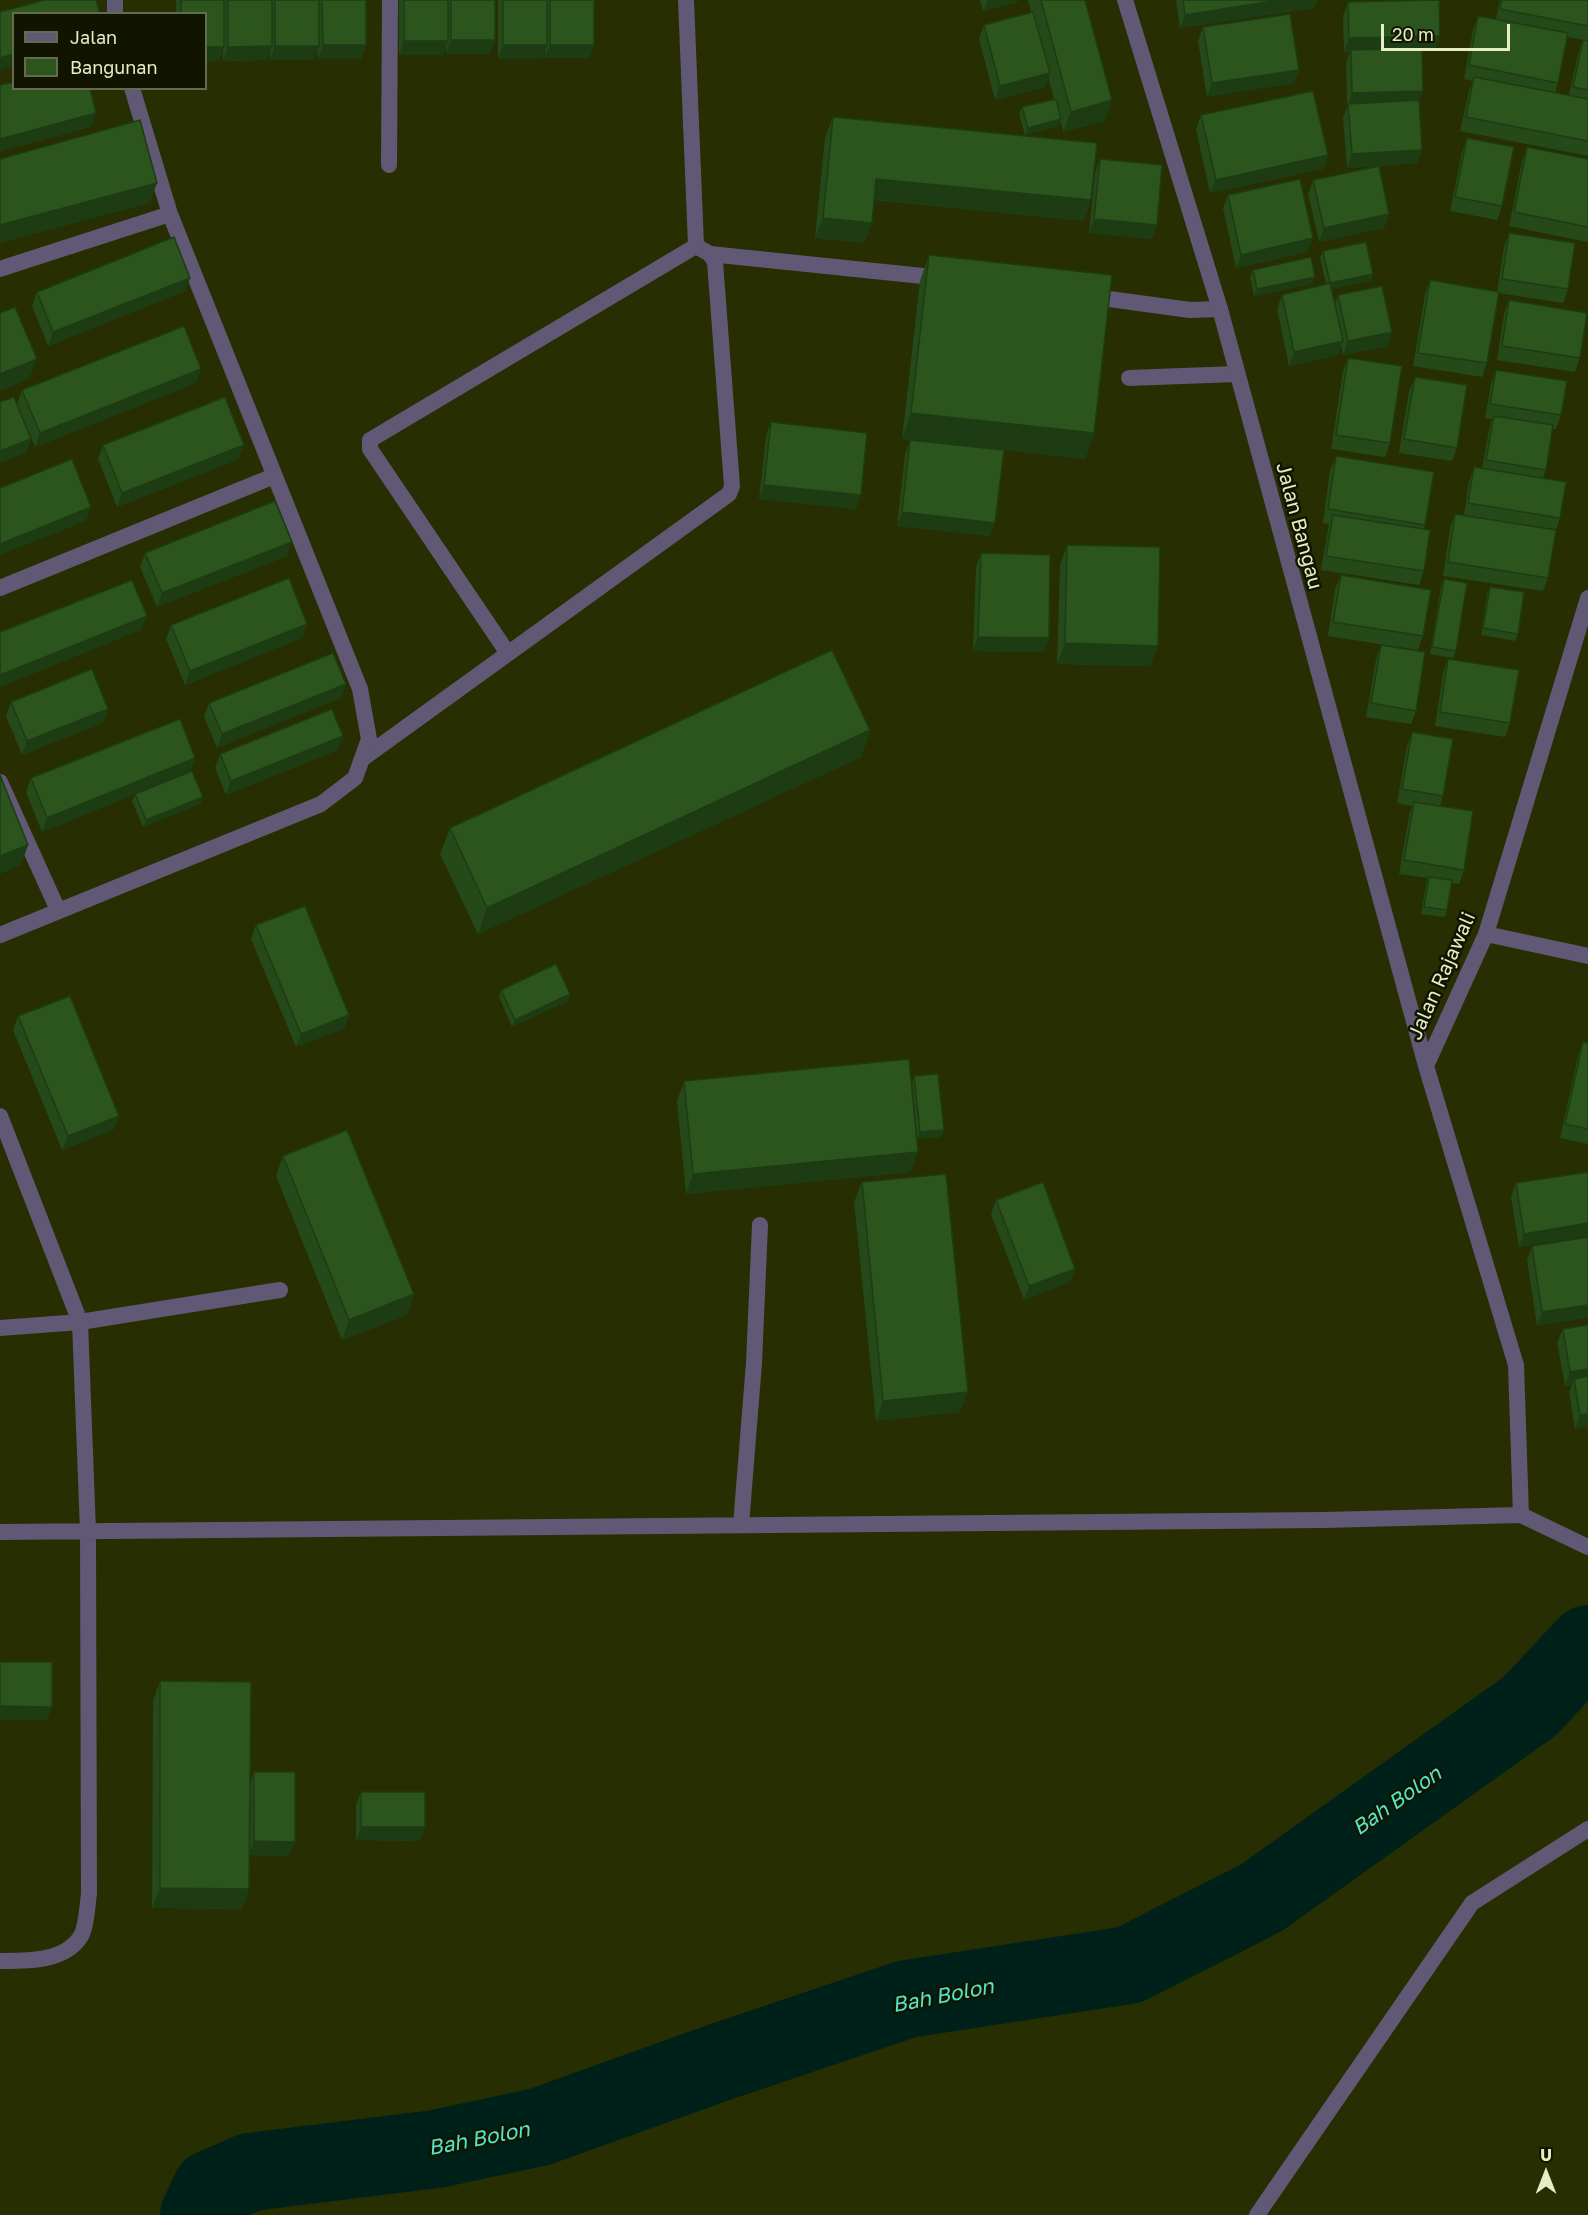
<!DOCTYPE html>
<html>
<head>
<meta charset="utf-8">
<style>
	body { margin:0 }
	#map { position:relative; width:1588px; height:2215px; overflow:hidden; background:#272e01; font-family:"Golos Text",sans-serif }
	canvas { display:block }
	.legend { position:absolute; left:12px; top:12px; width:195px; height:78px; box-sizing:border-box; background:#111500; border:2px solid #656b4f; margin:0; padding:8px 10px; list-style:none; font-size:18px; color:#e4edc5 }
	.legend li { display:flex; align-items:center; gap:12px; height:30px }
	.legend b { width:30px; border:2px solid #656b4f }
	.north { position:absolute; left:1516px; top:2143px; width:60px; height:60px; -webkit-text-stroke:4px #111500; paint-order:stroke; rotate:0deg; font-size:16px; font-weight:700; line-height:24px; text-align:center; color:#e4edc5 }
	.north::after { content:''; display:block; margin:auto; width:21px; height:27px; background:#e4edc5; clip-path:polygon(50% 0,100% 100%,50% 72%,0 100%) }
	.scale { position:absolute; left:1381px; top:24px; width:129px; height:27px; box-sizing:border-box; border:3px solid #e4edc5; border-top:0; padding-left:8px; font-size:18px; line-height:21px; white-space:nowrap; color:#e4edc5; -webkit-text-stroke:4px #111500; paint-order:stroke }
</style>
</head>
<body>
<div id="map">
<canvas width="1588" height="2215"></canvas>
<ul class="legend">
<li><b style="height:8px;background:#615876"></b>Jalan</li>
<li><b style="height:16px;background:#2b551c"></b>Bangunan</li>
</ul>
<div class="north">U</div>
<div class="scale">20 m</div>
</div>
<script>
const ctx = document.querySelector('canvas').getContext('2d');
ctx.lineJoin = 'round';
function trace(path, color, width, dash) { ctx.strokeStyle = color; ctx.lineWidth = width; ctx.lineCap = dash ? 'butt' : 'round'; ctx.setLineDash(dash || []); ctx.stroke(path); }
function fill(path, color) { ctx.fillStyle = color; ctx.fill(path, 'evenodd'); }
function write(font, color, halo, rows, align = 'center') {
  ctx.font = font + ' "Golos Text",sans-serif'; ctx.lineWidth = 5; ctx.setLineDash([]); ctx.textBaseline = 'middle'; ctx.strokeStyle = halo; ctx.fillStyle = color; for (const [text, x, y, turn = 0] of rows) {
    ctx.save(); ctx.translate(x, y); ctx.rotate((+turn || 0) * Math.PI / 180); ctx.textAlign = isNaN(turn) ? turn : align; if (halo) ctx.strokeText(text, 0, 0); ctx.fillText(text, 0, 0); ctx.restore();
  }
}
trace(new Path2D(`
	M199,2215L211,2189L250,2172L436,2149L539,2127L723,2061L907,1999L1129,1965L1261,1898L1530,1706L1588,1644`), '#00201a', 78);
trace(new Path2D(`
	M710,254L942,278
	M1087,296L1190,310L1220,309
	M1129,378L1236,374
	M362,759L729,494L732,486L715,262L710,254L696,246L370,440V449L507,652`), '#615876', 16);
trace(new Path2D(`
	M686,0L696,246
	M1125,0L1220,309L1426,1066
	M115,14V0
	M389,165L390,0
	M0,269L170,214
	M0,588L274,476
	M0,782L58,910
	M1486,934L1588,956
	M0,935L321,804L355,778L369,739L360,689L170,214L132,88
	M0,1116L80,1322L88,1531L89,1894C87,1906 87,1925 81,1936C65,1962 27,1961 0,1961
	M0,1328L80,1322L280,1290
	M1521,1515L1516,1365L1426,1066L1486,934L1588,598
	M741,1525L754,1363L760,1225
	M0,1532L1323,1520L1521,1515L1588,1547
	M1257,2215L1472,1903L1588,1829`), '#615876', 16);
fill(new Path2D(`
	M176,0H366V45L361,59H318L317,50L314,60H270V50L267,60L223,61V51L219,61H206V14H176Z
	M399,0H495V40L490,54H446V47L443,55H399Z
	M498,0H594V45L589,58H545V49L542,59H498Z
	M980,0H1018L1017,2L983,11Z
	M1028,0H1085L1105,121L1063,132L1061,122L1059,126L1025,135L1019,114L1022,107L1054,99L1048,76L1045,87L995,100L979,39L984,25L1031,13Z
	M1176,0H1317L1314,8L1180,28Z
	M1418,0H1441H1439L1435,50H1422L1419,102L1422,150L1417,163L1347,168L1343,118L1347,107L1346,64L1350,52H1344L1343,16L1348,2Z
	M1500,0H1588V41L1568,37L1558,83L1555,93L1569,95L1578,54L1583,40L1588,41V156L1460,131L1469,91L1473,81L1464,79L1473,30L1478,16L1496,19Z
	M1203,27L1299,70L1294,83L1207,97L1198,41Z
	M1201,115L1328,155L1323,169L1210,193L1196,129Z
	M833,117L1084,221L874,200L872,223L864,243L815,238L825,138Z
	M1467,138L1502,206L1497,220L1450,211L1462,152Z
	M1527,147L1588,159V242L1509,226L1522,161Z
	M1100,159L1152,239L1089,233L1095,173Z
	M1313,180L1389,214L1384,228L1319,242L1308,194Z
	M1228,195L1308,252L1236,268L1223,208Z
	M1509,233L1568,289L1563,303L1498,293L1487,363L1482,377L1413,366L1425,294L1430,280L1497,292L1504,247Z
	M1323,251L1373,274L1371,281L1332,289L1335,304L1338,295L1392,332L1387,346L1343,355L1341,346L1338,355L1289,366L1277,309L1282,295L1326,284L1320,258Z
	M929,255L1094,433L1085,459L1004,450L990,536L897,526L905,454L910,440L1003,450L902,439L920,281Z
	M1253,270L1315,277L1312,284L1254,296L1250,277Z
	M190,278L185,291L48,346L32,306L37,292Z
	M1509,300L1580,358L1575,372L1497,360L1504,314Z
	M1348,358L1390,443L1385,457L1331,449L1343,371Z
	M1496,370L1561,415L1556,429H1553L1546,470L1543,478L1560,518L1556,530L1548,578L1543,591L1443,576L1450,528L1455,514L1464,515L1469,481L1474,467L1482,468L1489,430L1492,419L1485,418L1491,384Z
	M1415,377L1457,448L1452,461L1399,453L1409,391Z
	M196,383L35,447L17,404L22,390Z
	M771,422L856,509L759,499L766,436Z
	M103,445L239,459L117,507L98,459Z
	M1336,456L1425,525L1424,529V571L1419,585L1321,570L1328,529L1329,524L1323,523L1330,470Z
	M1067,545L1150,666L1057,664L1060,565Z
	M145,553L287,556L157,607L140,567Z
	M981,553L1044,652L973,651L976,567Z
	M1341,575L1423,636L1418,650L1328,636L1335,589Z
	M1444,579L1456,651L1453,658L1430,654L1441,586Z
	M1490,587L1518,634L1515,641L1481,635L1487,594Z
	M307,624L302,638L185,685L166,639L171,625Z
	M1381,645L1416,711L1411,724L1366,717L1376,659Z
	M1448,659L1510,723L1505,737L1435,726L1443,673Z
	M346,684L341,698L217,748L204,717L209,703Z
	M11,702L108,709L103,723L22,755L6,716Z
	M870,730L861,757L478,934L440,854L450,828Z
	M1412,732L1443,796L1440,806L1464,870L1459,884L1452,883L1447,910L1445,917L1421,914L1426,884L1428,878L1399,874L1409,816L1412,806L1397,803L1407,746Z
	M338,750L226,795L215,768L220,754Z
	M195,758L190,772L203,797L200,804L143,827L132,801L135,794L42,832L26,792L31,778Z
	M256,925L349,1015L344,1029L296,1047L251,939Z
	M501,990L570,994L568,1001L512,1027L499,997Z
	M18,1016L119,1116L113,1130L62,1150L13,1030Z
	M1583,1042L1588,1043V1144L1560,1138L1578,1056Z
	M914,1076L944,1130L941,1137L917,1139L912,1083Z
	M684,1081L911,1172L686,1194L677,1101Z
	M283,1156L414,1294L407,1315L342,1340L276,1176Z
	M1588,1172V1236L1519,1247L1511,1197L1516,1183Z
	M862,1182L960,1412L876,1421L854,1202Z
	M996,1200L1075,1269L1070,1282L1024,1300L991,1214Z
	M1588,1237L1537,1326L1527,1260L1532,1246Z
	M1563,1329L1588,1427L1575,1429L1569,1392L1572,1385L1565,1386L1557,1342Z
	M160,1681L250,1784L254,1772L289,1856L250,1855L242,1909L152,1908L153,1701Z
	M361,1792L425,1827L420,1841L356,1840V1805Z`), '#254918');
fill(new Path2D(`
	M988,0H1018L1017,2L983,11Z
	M1279,0H1317L1314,8L1180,28L1185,15Z
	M1440,36L1435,50L1344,52L1349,38Z
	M451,40H495L490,54H446Z
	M404,41H448L443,55H399Z
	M323,45H366L361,59H318Z
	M503,45H547L542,59H498Z
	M550,45H594L589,58H545Z
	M272,46L267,60L223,61L228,47Z
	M275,46H319L314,60H270Z
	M206,47H224L219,61H206Z
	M14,54V66L0,70V58Z
	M1299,70L1294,83L1207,97L1212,83Z
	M1050,73L1045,87L995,100L1000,86Z
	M1423,91L1418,105L1348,104L1347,107L1352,93Z
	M1112,100L1105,121L1063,132L1071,112Z
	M96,113L91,127L0,152V139Z
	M1061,119L1059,126L1025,135L1028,128Z
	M1422,150L1417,163L1347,168L1352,154Z
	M1328,155L1323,169L1210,193L1216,180Z
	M876,179L1091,200L1084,221L869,199Z
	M157,183L150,203L0,243V225Z
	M1389,214L1384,228L1319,242L1324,228Z
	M823,218L872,223L864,243L815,238Z
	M1094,219L1157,225L1152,239L1089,233Z
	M1313,238L1308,252L1236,268L1241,255Z
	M1373,274L1371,281L1328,290L1330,283Z
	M1315,277L1312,284L1254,296L1257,289Z
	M190,278L185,291L48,346L53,332Z
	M1392,332L1387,346L1343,355L1348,341Z
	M1343,341L1338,355L1289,366L1294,352Z
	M37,359L29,379L0,391V374Z
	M201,369L196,383L35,447L40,433Z
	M911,413L1094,433L1085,459L902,439Z
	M31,439L26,453L0,463V451Z
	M244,445L239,459L117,507L122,493Z
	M764,485L861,495L856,509L759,499Z
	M91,507L86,521L0,555V544Z
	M902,512L995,523L990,536L897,526Z
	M292,542L287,556L157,607L162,593Z
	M147,616L141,630L0,687V675Z
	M307,624L302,638L185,685L190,671Z
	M978,637L1049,638L1044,652L973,651Z
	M1065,643L1158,646L1150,666L1057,664Z
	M346,684L341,698L217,748L222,734Z
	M108,709L103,723L22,755L27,741Z
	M870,730L861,757L478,934L487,908Z
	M343,736L338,750L226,795L231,781Z
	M195,758L190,772L42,832L47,818Z
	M203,797L200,804L143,827L146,820Z
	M28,845L21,865L0,874V856Z
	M570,994L568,1001L512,1027L515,1020Z
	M349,1015L344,1029L296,1047L301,1034Z
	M119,1116L113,1130L62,1150L68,1136Z
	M944,1130L941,1137L917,1139L920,1132Z
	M918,1152L911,1172L686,1194L693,1174Z
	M1588,1223V1236L1519,1247L1524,1234Z
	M1075,1269L1070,1282L1024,1300L1029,1286Z
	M414,1294L407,1315L342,1340L349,1320Z
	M1588,1305V1318L1537,1326L1542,1312Z
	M1588,1369V1382L1574,1379L1572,1385L1565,1386L1570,1372Z
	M968,1392L960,1412L876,1421L883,1401Z
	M1588,1414V1427L1575,1429L1580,1415Z
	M0,1706L52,1707L47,1720H0Z
	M361,1827H425L420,1841L356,1840Z
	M254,1841L295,1842L289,1856L249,1855Z
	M160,1888L249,1889L242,1909L152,1908Z`), '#1e3c14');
const building = new Path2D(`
	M45,0H96L100,14H14V54L0,58V12Z
	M181,0H224V47H206V14H181Z
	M228,0H272V46L228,47Z
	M275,0H319V46H275Z
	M322,0H366V45H323Z
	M404,0H448V41H404Z
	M451,0H495V40H451Z
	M503,0H547V45H503Z
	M550,0H594V45H550Z
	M1041,0H1085L1112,100L1071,112Z
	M1183,0H1279L1185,15Z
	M1439,0L1440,36L1349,38L1348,2Z
	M1502,0H1588V26L1500,9Z
	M1033,12L1050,73L1000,86L984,25Z
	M1290,14L1299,70L1212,83L1203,27Z
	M1478,16L1568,33L1558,83L1469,65Z
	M1583,40L1588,41V90L1573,87Z
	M1422,48L1423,91L1352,93L1351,50Z
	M1474,77L1588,99V141L1466,117Z
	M14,82V88H90L96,113L0,139V85Z
	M1313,91L1328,155L1216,180L1201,115Z
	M1056,99L1061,119L1028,128L1022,107Z
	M1419,100L1422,150L1352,154L1348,104Z
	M833,117L1097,143L1091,200L876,179L872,223L823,218Z
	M140,120L157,183L0,225V159Z
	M1467,138L1514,147L1502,206L1455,197Z
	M1527,147L1588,159V227L1514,212Z
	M1100,159L1162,165L1157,225L1094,219Z
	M1379,166L1389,214L1324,228L1313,180Z
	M1300,179L1313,238L1241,255L1228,195Z
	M1509,233L1575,243L1568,289L1502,279Z
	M174,237L190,278L53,332L37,292Z
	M1366,242L1373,274L1330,283L1323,251Z
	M929,255L1112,275L1094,433L911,413Z
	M1311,257L1315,277L1257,289L1253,270Z
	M1430,280L1499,292L1487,363L1418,353Z
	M1330,283L1343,341L1294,352L1282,295Z
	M1382,286L1392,332L1348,341L1338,295Z
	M1509,300L1587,313L1580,358L1502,346Z
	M15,307L37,359L0,374V313Z
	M184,326L201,369L40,433L22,390Z
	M1348,358L1402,366L1390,443L1336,435Z
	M1496,370L1567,381L1561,415L1490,404Z
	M1415,377L1467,385L1457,448L1404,439Z
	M14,397L31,439L0,451V402Z
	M225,397L244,445L122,493L103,445Z
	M1494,416L1553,425L1546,470L1486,460Z
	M771,422L867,433L861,495L764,485Z
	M910,440L1004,450L995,523L902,512Z
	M1336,456L1434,472L1425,525L1328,509Z
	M72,459L91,507L0,544V488Z
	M1474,467L1566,482L1560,518L1468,503Z
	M275,501L292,542L162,593L145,553Z
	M1455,514L1556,530L1548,578L1448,562Z
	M1333,515L1430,530L1424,571L1326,556Z
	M1067,545L1160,547L1158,646L1065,643Z
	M981,553L1050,555L1049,638L978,637Z
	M1341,575L1431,590L1423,636L1333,622Z
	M289,578L307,624L190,671L171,625Z
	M1444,579L1467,583L1456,651L1432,647Z
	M132,580L147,616L0,675V632Z
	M1490,587L1524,592L1518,634L1483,628Z
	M1381,645L1425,652L1416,711L1371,703Z
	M832,650L870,730L487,908L450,828Z
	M333,653L346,684L222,734L209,703Z
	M1448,659L1519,670L1510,723L1440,712Z
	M92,669L108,709L27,741L11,702Z
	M332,709L343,736L231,781L220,754Z
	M180,719L195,758L47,818L31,778Z
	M1412,732L1453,739L1443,796L1402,789Z
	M192,771L203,797L146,820L135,794Z
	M0,775L28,845L0,856Z
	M1414,802L1473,811L1464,870L1404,860Z
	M1429,877L1452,880L1447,910L1424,907Z
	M305,906L349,1015L301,1034L256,925Z
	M556,964L570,994L515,1020L501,990Z
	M70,996L119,1116L68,1136L18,1016Z
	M1583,1042L1588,1043V1129L1565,1124Z
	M909,1059L918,1152L693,1174L684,1081Z
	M938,1074L944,1130L920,1132L914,1076Z
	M347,1130L414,1294L349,1320L283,1156Z
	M1588,1172V1223L1524,1234L1516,1183Z
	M946,1174L968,1392L883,1401L862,1182Z
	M1043,1182L1075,1269L1029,1286L996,1200Z
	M1588,1237V1305L1542,1312L1532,1246Z
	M1588,1325V1369L1570,1372L1563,1329Z
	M1588,1376V1414L1580,1415L1574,1379Z
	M0,1662H52V1707L0,1706Z
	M160,1681L251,1682L249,1889L160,1888Z
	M254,1772H295V1842L254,1841Z
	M361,1792H425V1827H361Z`);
fill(building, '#2b551c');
trace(building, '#1e3c14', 1.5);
write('20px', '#e4edc5', '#111500', [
	["Jalan Bangau",1299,526,75],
	["Jalan Rajawali",1442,976,-66]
]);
write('italic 21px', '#55e5ca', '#111500', [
	["Bah Bolon",1397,1801,-35],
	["Bah Bolon",943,1996,-11],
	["Bah Bolon",479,2139,-11]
]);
</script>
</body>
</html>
